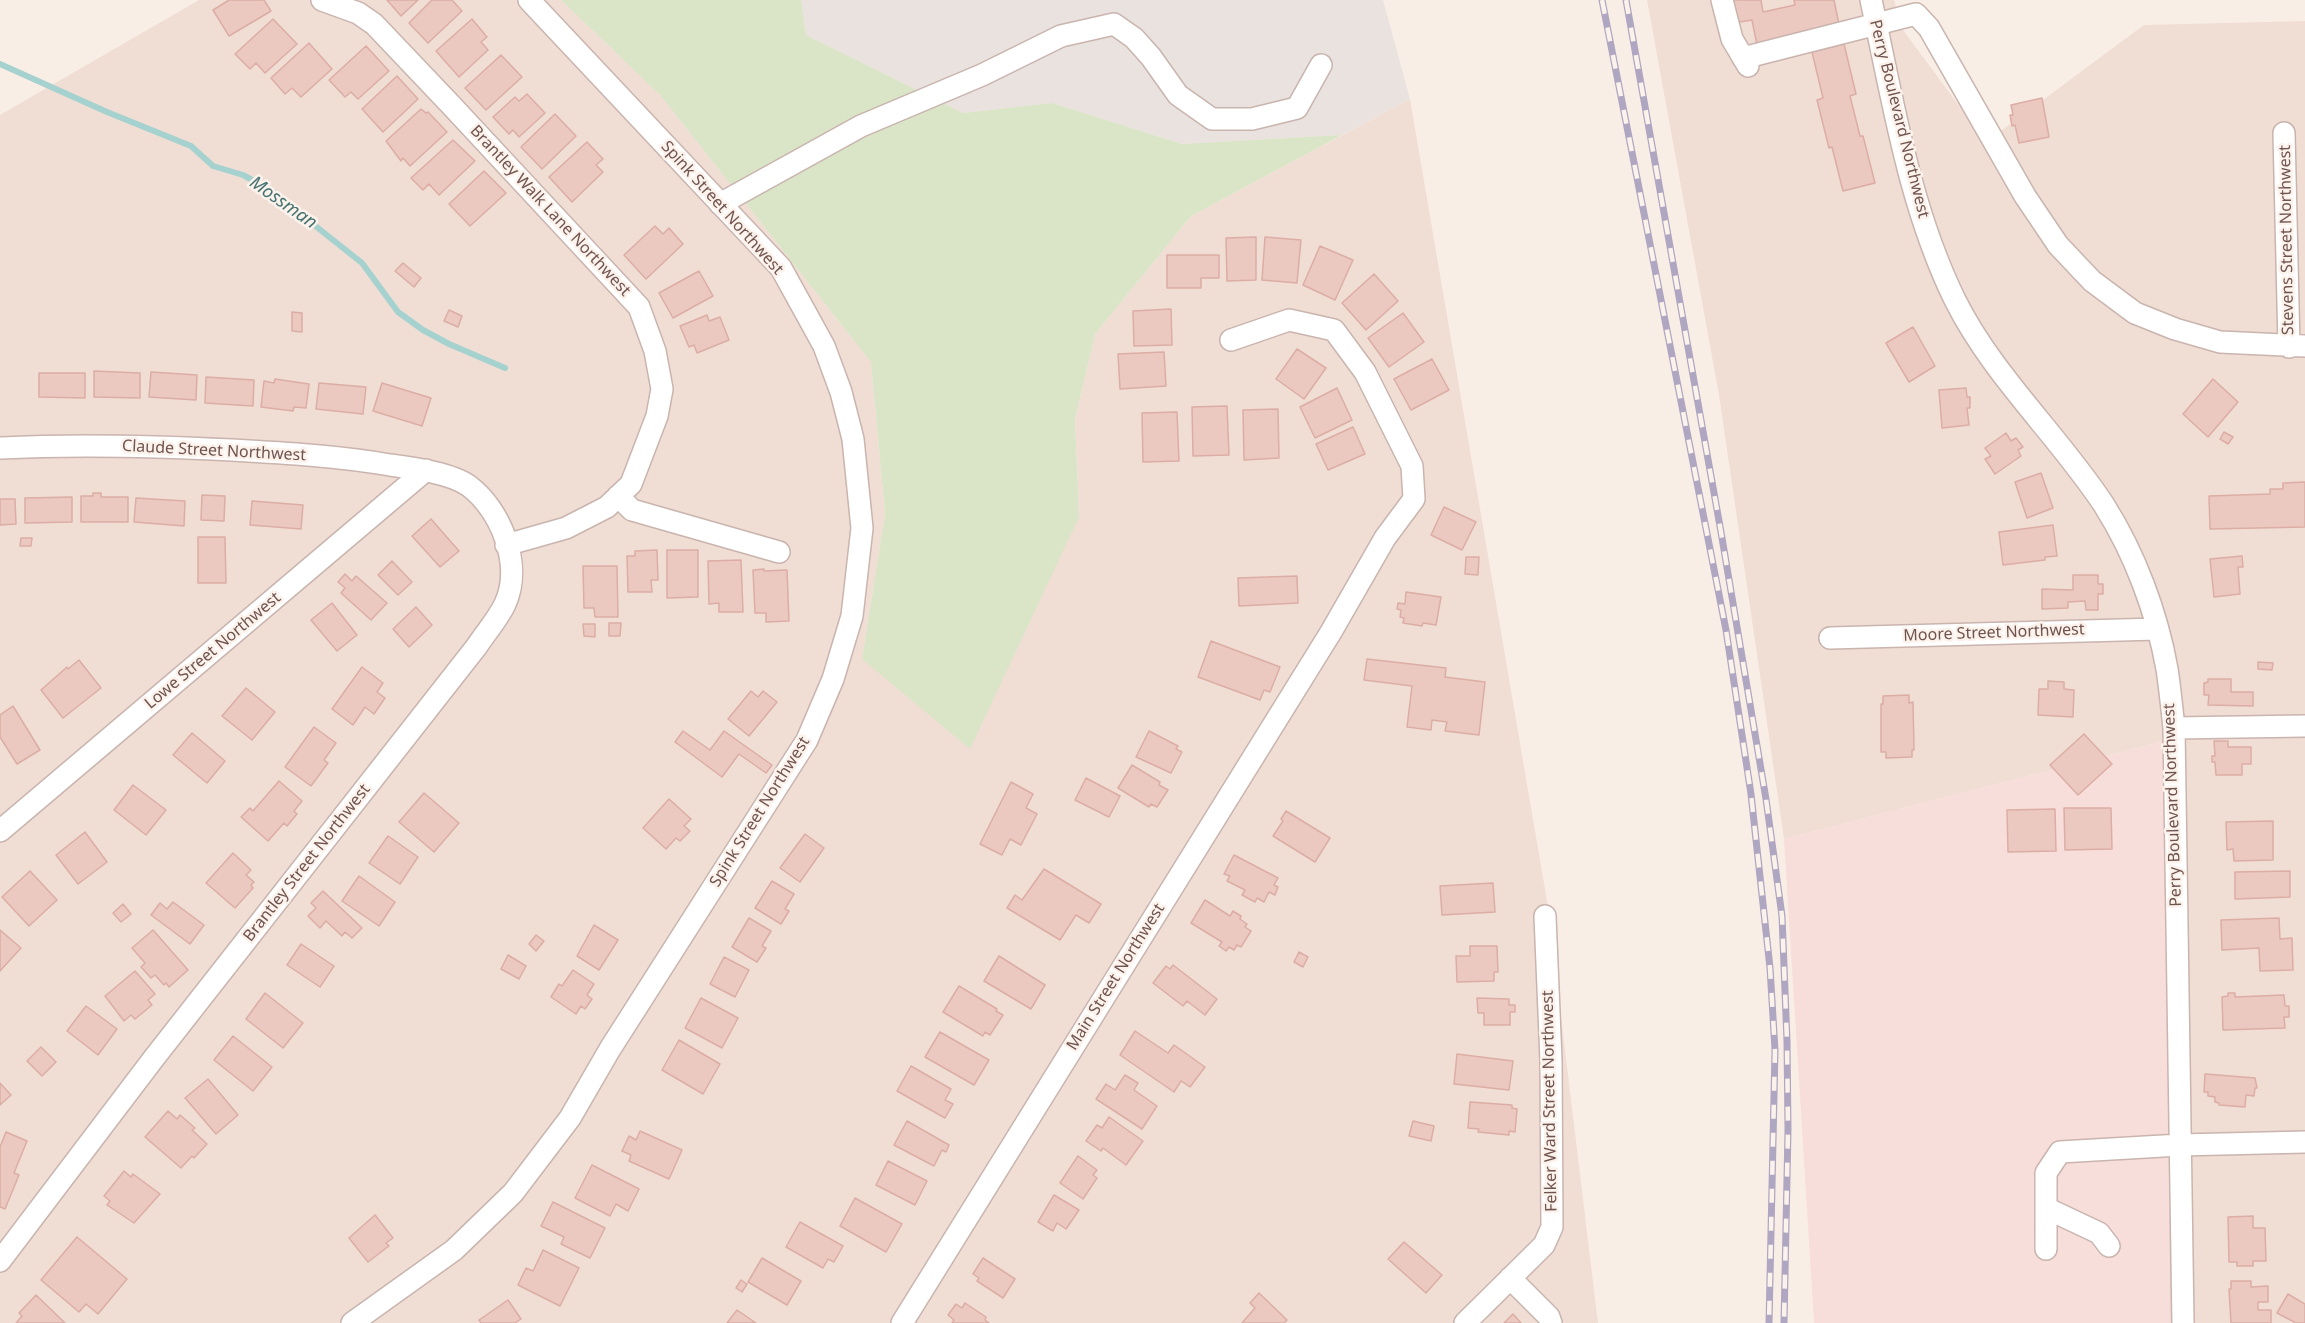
<!DOCTYPE html>
<html>
<head>
<meta charset="utf-8">
<style>
	body { margin:0 }
	canvas { display:block; background:#f9eee6 }
</style>
</head>
<body>
<canvas width="2305" height="1323"></canvas>
<script>
const ctx = document.querySelector('canvas').getContext('2d');
ctx.lineJoin = 'round';
function fill(path, color) { ctx.fillStyle = color; ctx.fill(path, 'evenodd'); }
function trace(path, color, width, dash) { ctx.strokeStyle = color; ctx.lineWidth = width; ctx.lineCap = dash ? 'butt' : 'round'; ctx.setLineDash(dash || []); ctx.stroke(path); }
function write(font, color, halo, rows, align = 'center') {
  ctx.font = font + ' "Noto Sans",sans-serif'; ctx.lineWidth = 5; ctx.setLineDash([]); ctx.textBaseline = 'middle'; ctx.strokeStyle = halo; ctx.fillStyle = color; for (const [text, x, y, turn = 0] of rows) {
    ctx.save(); ctx.translate(x, y); ctx.rotate((+turn || 0) * Math.PI / 180); ctx.textAlign = isNaN(turn) ? turn : align; if (halo) ctx.strokeText(text, 0, 0); ctx.fillText(text, 0, 0); ctx.restore();
  }
}
fill(new Path2D(`
	M199,0H561L660,95L871,362L885,514L862,659L1079,517L1075,419L1095,334L1191,216L1410,99L1547,901L1598,1323H0V115Z
	M1647,0H1894L1903,30L1986,142L2144,25L2305,21V1323H2169L2168,740L1784,839L1719,395Z`), '#f0ded5');
fill(new Path2D(`
	M2168,740L2169,1323H1814L1784,839Z`), '#f8dedb');
fill(new Path2D(`
	M801,0H1383L1410,99L1342,135L1182,144L1052,103L963,113L806,35Z`), '#eae2df');
fill(new Path2D(`
	M561,0H801L806,35L963,113L1052,103L1182,144L1342,135L1191,216L1095,334L1075,419L1079,517L970,749L862,659L885,514L871,362L660,95Z`), '#d9e5c6');
trace(new Path2D(`
	M0,64L107,112L191,146L213,166L243,175L269,189L362,263L398,312L423,330L449,344L505,368`), '#a5d1ce', 6);
const building = new Path2D(`
	M229,0H264L271,11L229,36L213,10Z
	M387,0H418L401,16Z
	M432,0H452L462,11L428,43L409,23Z
	M1729,0H1761L1763,12L1795,5L1794,0H1834L1839,24L1804,31L1805,36L1757,45L1752,20L1733,23Z
	M273,19L297,44L265,73L256,63L250,69L235,54Z
	M472,19L487,37L481,42L488,50L459,77L436,51Z
	M309,43L332,69L301,97L292,88L285,94L271,78Z
	M1844,44L1856,94L1850,96L1860,136H1863L1875,183L1843,191L1832,147L1829,148L1817,100L1823,98L1812,52Z
	M366,46L389,71L358,99L351,92L345,97L329,80Z
	M501,55L522,77L486,110L465,88Z
	M397,76L418,99L383,132L362,109Z
	M527,94L545,113L519,137L513,130L509,134L493,117L515,97L519,101Z
	M2042,98L2049,137L2019,143L2015,125L2012,126L2010,115H2013L2011,105Z
	M421,109L426,113L428,112L447,132L410,166L403,158L401,161L386,141Z
	M555,114L576,136L542,169L521,147Z
	M453,140L475,161L439,195L429,184L423,190L411,178Z
	M587,142L603,159L596,165L603,172L572,202L549,177Z
	M484,171L506,193L470,226L449,204Z
	M655,226L663,234L669,228L683,244L646,279L624,255Z
	M1256,237V280L1227,281L1226,238Z
	M1265,237L1301,240L1297,283L1262,280Z
	M1320,246L1353,260L1335,300L1303,285Z
	M1167,255H1219V278H1201V288H1167Z
	M403,263L421,278L414,287L395,271Z
	M699,271L713,296L673,318L659,293Z
	M1374,274L1398,301L1366,330L1342,303Z
	M1171,309L1172,345L1134,346L1133,311Z
	M449,310L462,316L458,327L444,321Z
	M292,312L302,313V332L292,331Z
	M1403,313L1424,342L1389,367L1368,338Z
	M707,315L709,321L720,317L729,340L697,353L694,345L689,347L680,326Z
	M1913,327L1935,366L1909,382L1886,343Z
	M1297,349L1326,368L1304,399L1276,379Z
	M1164,352L1166,386L1120,389L1118,354Z
	M1432,359L1449,390L1411,410L1394,379Z
	M94,371L140,373V398L94,397Z
	M151,372L197,375L196,400L149,397Z
	M39,373H85V398L39,397Z
	M206,377L254,380L253,406L205,403Z
	M275,379L309,384L306,408L294,407L293,411L261,407L264,381L274,383Z
	M2213,379L2238,402L2208,437L2183,414Z
	M319,383L366,387L363,414L316,409Z
	M382,383L431,398L422,426L373,411Z
	M1337,388L1352,420L1315,438L1300,407Z
	M1966,388L1967,397H1970V408H1967L1969,425L1942,428L1939,390Z
	M1227,406L1229,455L1193,456L1192,407Z
	M1278,409L1279,458L1244,460L1243,410Z
	M1177,412L1179,461L1143,462L1142,413Z
	M1353,427L1365,454L1328,470L1316,444Z
	M2224,432L2233,437L2228,444L2220,439Z
	M2006,433L2011,441L2016,438L2023,447L2018,450L2021,456L1995,474L1985,459L1991,456L1985,448Z
	M2041,473L2053,508L2027,518L2015,482Z
	M2305,482V527L2210,529L2209,496L2270,494V489H2283V483Z
	M93,493H101V497H128V522H81V496H93Z
	M202,495L225,496L224,521L201,520Z
	M72,497V522L25,523V498Z
	M136,498L185,501L184,526L134,522Z
	M0,499H15L16,524L0,525Z
	M252,501L303,505L301,529L250,525Z
	M1444,507L1476,522L1462,550L1431,535Z
	M431,519L459,551L440,567L412,536Z
	M2053,525L2057,556L2045,557V560L2003,565L1999,532Z
	M198,537H225L226,583H198Z
	M21,538H32L31,546H20Z
	M657,550L658,580H651L652,592H628L627,556H635V551Z
	M667,550H698V597L667,598Z
	M2242,556L2243,567H2238L2240,594L2214,597L2210,559Z
	M1466,557H1479L1478,575L1465,574Z
	M741,560L743,612H719V603L709,604L708,561Z
	M392,561L412,582L398,595L378,575Z
	M583,566H617L618,617H595L594,608H584Z
	M764,569V571L787,570L789,621L766,622V613H755L753,570Z
	M345,574L352,581L356,576L387,603L371,620L341,593L345,588L338,582Z
	M2073,575H2098V584H2103V594H2098V610H2086L2085,601L2068,602V608L2042,609V589L2073,590Z
	M1297,576L1298,603L1239,606L1238,578Z
	M1406,592L1441,597L1436,625L1423,623L1422,626L1403,623L1404,618L1400,617L1401,610L1397,609L1398,603L1405,604Z
	M332,603L357,635L337,651L311,620Z
	M416,607L432,625L409,647L393,629Z
	M609,623H621L620,636H609Z
	M583,624H595V637L584,636Z
	M1211,641L1280,667L1270,692L1264,690L1260,700L1198,677Z
	M1367,659L1446,668L1445,677L1485,682L1479,735L1445,731L1447,722L1432,720L1431,730L1407,727L1412,686L1364,680Z
	M79,660L101,688L63,718L41,690L67,667L68,669Z
	M2258,662L2273,663L2272,670L2258,669Z
	M362,667L383,683L377,692L385,698L374,714L365,707L353,725L332,709Z
	M2208,679H2231V692H2253V706L2208,705L2209,695H2204V683L2208,682Z
	M2048,681L2064,682V689L2074,690L2073,717L2038,715L2039,689H2048Z
	M246,688L275,712L252,740L222,716Z
	M751,691L758,697L763,691L777,702L749,736L728,719Z
	M1909,695V703L1913,702L1914,750H1912V757L1886,758V752H1881V704H1883V696Z
	M13,706L40,750L17,764L0,737V715Z
	M314,727L336,743L324,760L328,763L311,786L285,767Z
	M683,731L710,750L724,731L772,765L766,773L739,754L722,777L675,742Z
	M1149,731L1178,746L1176,749L1182,752L1171,773L1136,757Z
	M192,733L225,761L207,783L173,755Z
	M2084,734L2112,764L2078,795L2050,765Z
	M2214,741H2228V747H2251V764H2242V775H2216L2215,762H2212V756H2215Z
	M1132,765L1160,782L1159,785L1168,790L1157,807L1151,804L1149,807L1118,788Z
	M1086,778L1120,796L1109,817L1075,800Z
	M279,781L302,801L294,811L297,814L287,826L284,823L268,841L241,817L250,808L253,811Z
	M1011,782L1033,794L1026,808L1037,814L1021,845L1010,839L1002,855L980,844Z
	M133,785L166,810L146,835L114,810Z
	M424,793L459,823L434,852L399,822Z
	M669,799L691,819L684,826L690,831L680,841L676,838L666,849L643,828Z
	M2064,808H2111L2112,849L2065,850Z
	M2055,809L2056,851L2008,852L2007,810Z
	M1286,811L1330,838L1315,862L1273,836L1283,821L1281,819Z
	M2273,821V860L2234,861L2233,849L2227,850L2226,822Z
	M85,832L107,862L78,884L56,855Z
	M805,834L824,848L800,882L780,868Z
	M388,836L418,857L400,884L369,863Z
	M233,853L251,870L246,875L254,882L251,885L253,888L235,908L206,883Z
	M1234,855L1278,878L1274,885L1278,887L1275,895L1269,892L1264,902L1257,898L1255,902L1242,895L1245,890L1227,881L1230,876L1224,874Z
	M1044,869L1101,904L1089,923L1076,915L1060,940L1007,908L1015,895L1022,900Z
	M30,871L57,900L29,926L2,897Z
	M2290,871V897L2235,899V872Z
	M359,876L395,902L379,926L342,901Z
	M772,881L794,894L785,909L789,911L781,924L755,908Z
	M1493,883L1495,912L1442,915L1440,886Z
	M323,891L362,928L352,938L345,932L342,936L326,921L320,928L308,916L316,908L311,903Z
	M1205,900L1230,916L1233,911L1241,916L1240,919L1247,924L1245,927L1251,931L1241,947L1237,945L1234,950L1229,947L1226,951L1219,946L1222,942L1191,923Z
	M173,902L204,925L190,944L151,915L160,903L167,909Z
	M123,904L131,914L121,922L113,913Z
	M749,918L771,931L762,946L766,948L757,962L732,947Z
	M2279,918L2280,939L2292,938L2293,970L2260,971L2259,948L2222,950L2221,920Z
	M594,925L618,940L599,970L577,956Z
	M0,930L21,948L0,971Z
	M153,930L188,970L169,987L166,983L164,985L155,975L151,978L141,967L145,963L132,948Z
	M536,935L544,941L536,951L529,944Z
	M301,944L334,966L320,987L287,965Z
	M1470,946H1497L1498,972H1494V981L1457,982L1456,956H1470Z
	M1299,952L1308,957L1303,967L1294,962Z
	M508,955L526,966L519,979L501,969Z
	M999,956L1045,985L1031,1009L984,981Z
	M724,957L749,970L735,997L710,984Z
	M1173,965L1217,999L1205,1015L1187,1001L1183,1006L1153,983L1166,966L1170,969Z
	M573,970L594,984L587,995L592,999L585,1009L581,1006L576,1014L551,997L559,984L562,986Z
	M135,971L155,994L148,1000L152,1005L135,1019L131,1015L124,1021L105,996Z
	M959,986L997,1009L996,1011L1003,1015L990,1035L985,1032L983,1036L943,1012Z
	M265,993L303,1023L283,1048L246,1019Z
	M2228,993H2235V997L2284,995L2285,1006H2289V1017H2284L2285,1028L2223,1030L2222,997L2228,996Z
	M701,998L738,1018L722,1048L685,1028Z
	M1477,998L1509,999V1005H1515V1012H1510V1025H1484V1013H1478Z
	M86,1006L117,1029L98,1055L67,1031Z
	M1135,1031L1168,1053L1174,1045L1205,1067L1190,1087L1181,1081L1174,1092L1120,1055Z
	M940,1032L989,1060L974,1085L925,1057Z
	M233,1036L272,1067L253,1091L214,1060Z
	M679,1040L720,1064L703,1094L662,1070Z
	M41,1047L56,1062L42,1076L27,1061Z
	M1457,1054L1513,1061L1509,1090L1454,1084Z
	M911,1066L951,1089L945,1100L953,1104L945,1118L897,1091Z
	M2205,1074L2255,1078L2257,1088H2255L2254,1096L2246,1095L2245,1107L2219,1105V1103L2215,1102V1097L2208,1096V1092H2204Z
	M1125,1075L1138,1083L1134,1090L1157,1106L1142,1129L1096,1099L1106,1084L1115,1090Z
	M208,1079L238,1115L216,1134L185,1098Z
	M0,1083L11,1095L0,1105Z
	M1470,1102L1512,1105V1108L1517,1109L1515,1132L1509,1131V1135L1478,1132L1479,1129L1468,1128Z
	M168,1111L177,1119L180,1115L195,1128L192,1130L207,1144L194,1158L192,1156L181,1168L145,1137Z
	M1109,1117L1143,1141L1126,1165L1103,1148L1101,1151L1086,1141L1097,1125L1102,1128Z
	M907,1121L949,1145L946,1152L942,1150L934,1166L894,1145Z
	M1413,1121L1434,1126L1431,1141L1409,1136Z
	M640,1131L682,1150L669,1179L629,1161L631,1155L622,1151L629,1136L636,1140Z
	M6,1132L27,1141L14,1173L19,1175L5,1209L0,1207V1147Z
	M1078,1156L1097,1170L1093,1175L1097,1178L1083,1199L1060,1183Z
	M888,1161L927,1181L915,1205L876,1185Z
	M592,1165L639,1189L628,1211L616,1204L610,1216L575,1198Z
	M124,1171L131,1177L133,1174L160,1194L134,1223L107,1205L110,1201L104,1196Z
	M1054,1195L1079,1210L1066,1229L1057,1223L1053,1231L1038,1222Z
	M855,1198L902,1224L886,1252L840,1226Z
	M553,1202L605,1228L590,1258L561,1244L564,1237L541,1226Z
	M375,1215L393,1238L386,1243L389,1246L368,1262L349,1238Z
	M2253,1216V1228H2265L2266,1261H2253V1266H2237V1262H2229L2228,1217Z
	M800,1222L843,1246L834,1262L828,1259L823,1268L786,1247Z
	M77,1237L127,1279L98,1314L86,1304L79,1312L41,1280Z
	M1404,1242L1442,1275L1426,1293L1388,1259Z
	M543,1250L579,1268L560,1306L518,1285L526,1268L533,1271Z
	M762,1258L801,1281L787,1305L748,1282Z
	M983,1258L1015,1279L1003,1298L977,1281L979,1278L973,1274Z
	M741,1280L747,1284L742,1292L736,1288Z
	M2231,1281H2251V1287L2268,1286V1302H2258V1310H2271V1323H2231L2229,1289H2231Z
	M1259,1293L1287,1320L1284,1323H1242L1255,1308L1250,1303Z
	M2288,1294L2305,1304V1323H2296L2277,1313Z
	M36,1295L65,1323H16L22,1316L19,1313Z
	M508,1300L521,1319L515,1323H481L479,1320Z
	M965,1303L986,1317L985,1320L989,1323H952L954,1320L948,1315L956,1304L962,1308Z
	M737,1310L756,1323H727Z
	M1513,1314L1521,1323H1504Z`);
fill(building, '#ebc9c1');
trace(building, '#dcada4', 1.5);
const minor = new Path2D(`
	M322,0L358,13L374,24L451,105L639,307L655,351L662,389L657,416L631,484L607,507L566,528L506,545
	M1722,0L1732,39L1748,66
	M1871,0C1893,101 1909,206 1955,300C1993,376 2058,435 2104,505C2135,554 2157,613 2167,669C2170,689 2172,709 2174,728L2183,1323
	M1743,58L1916,14L1929,28L2025,196L2058,245L2092,281L2135,313L2175,329L2220,342L2305,346
	M2284,133L2289,347
	M720,204L861,126L982,75L1061,36L1114,24L1134,38L1151,57L1178,95L1212,119H1252L1297,108L1321,65
	M0,448C77,444 154,446 232,450C285,453 338,456 390,465C412,468 451,473 469,486C501,510 523,565 505,604C498,619 486,632 477,646L154,1058L0,1261
	M618,496L632,510L779,552
	M1830,638L2157,629
	M2174,728L2305,726
	M0,831L426,470
	M2046,1208L2099,1233L2109,1246
	M2046,1249V1173L2060,1152L2180,1145L2305,1142
	M1510,1278L1549,1317L1551,1323
	M352,1323L454,1250L513,1193L570,1118L610,1049L807,740L833,679L852,616L862,528L853,439L841,392L824,346L781,268L529,0
	M902,1323L1331,632L1385,538L1414,499L1412,466L1365,372L1334,330L1289,320L1231,340
	M1465,1323L1544,1245L1552,1227L1551,1060L1545,916`);
trace(minor, '#c9b4ae', 24);
trace(minor, '#fff', 21);
const rail = new Path2D(`
	M1602,0L1726,630L1751,794L1770,968L1775,1050L1769,1323
	M1626,0L1721,532L1766,799L1782,916L1787,1041L1788,1130L1784,1323`);
trace(rail, '#afa6c1', 7);
trace(rail, '#fcf2ec', 4.5, [14]);
write('16px', '#6f534e', '#fcf2ec', [
	["Perry Boulevard Northwest",1899,119,76],
	["Spink Street Northwest",722,208,48],
	["Brantley Walk Lane Northwest",550,211,47],
	["Stevens Street Northwest",2287,240,-91],
	["Claude Street Northwest",214,451,3],
	["Moore Street Northwest",1994,633,-2],
	["Lowe Street Northwest",213,651,-40],
	["Perry Boulevard Northwest",2173,805,-92],
	["Spink Street Northwest",760,812,-58],
	["Brantley Street Northwest",307,863,-52],
	["Main Street Northwest",1116,977,-58],
	["Felker Ward Street Northwest",1550,1101,-91]
]);
write('italic 18px', '#447270', '#fcf2ec', [
	["Mossman",283,203,35]
]);
</script>
</body>
</html>
